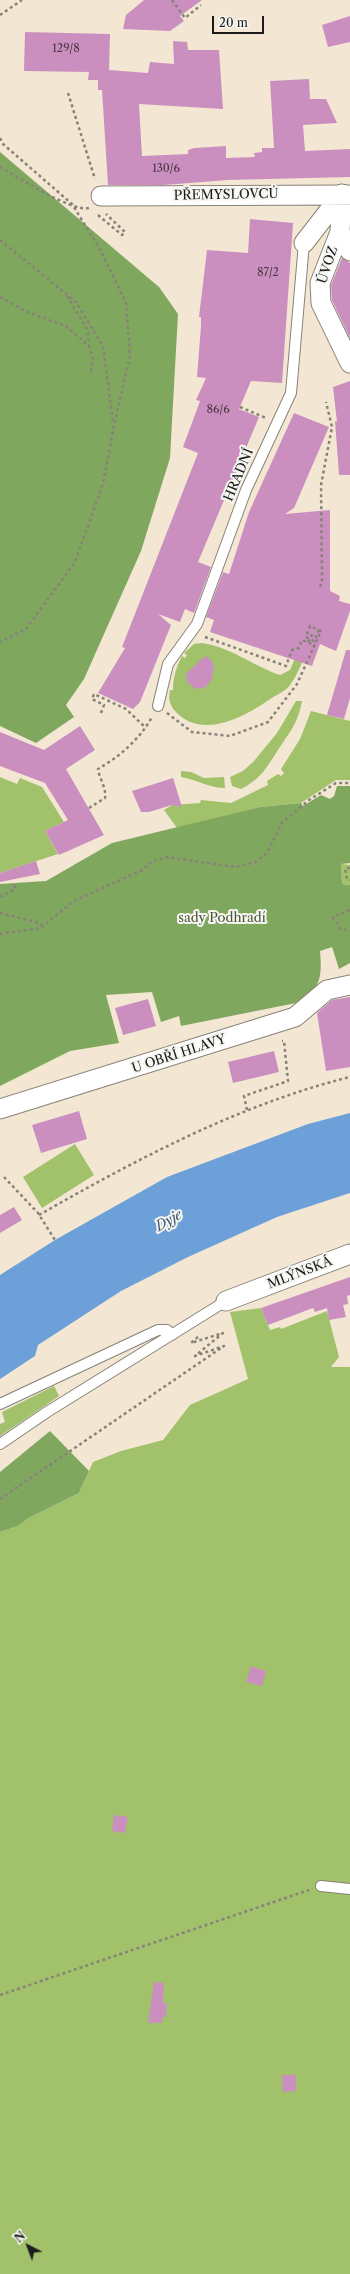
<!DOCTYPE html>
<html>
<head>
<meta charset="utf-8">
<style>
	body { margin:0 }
	#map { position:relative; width:350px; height:2274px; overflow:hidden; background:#f3e7d3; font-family:"Libre Caslon Text",serif }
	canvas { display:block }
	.north { position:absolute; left:8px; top:2226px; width:40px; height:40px; -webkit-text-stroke:3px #f6f6f2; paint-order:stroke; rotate:318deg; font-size:11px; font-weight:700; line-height:16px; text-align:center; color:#1c1c1c }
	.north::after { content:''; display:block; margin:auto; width:14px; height:18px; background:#1c1c1c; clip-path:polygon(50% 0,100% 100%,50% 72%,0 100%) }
	.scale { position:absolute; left:212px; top:16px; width:52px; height:18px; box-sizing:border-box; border:2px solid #1c1c1c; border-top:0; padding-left:5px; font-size:12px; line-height:14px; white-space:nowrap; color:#1c1c1c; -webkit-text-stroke:3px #f6f6f2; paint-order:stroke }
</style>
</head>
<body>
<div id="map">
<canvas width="350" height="2274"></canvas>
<div class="north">N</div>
<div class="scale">20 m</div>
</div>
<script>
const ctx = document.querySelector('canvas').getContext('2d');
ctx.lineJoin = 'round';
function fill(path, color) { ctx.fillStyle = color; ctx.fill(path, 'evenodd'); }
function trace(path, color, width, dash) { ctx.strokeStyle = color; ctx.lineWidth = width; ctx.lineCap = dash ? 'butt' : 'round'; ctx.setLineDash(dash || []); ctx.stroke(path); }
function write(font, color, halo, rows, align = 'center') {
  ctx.font = font + ' "Libre Caslon Text",serif'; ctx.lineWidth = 4; ctx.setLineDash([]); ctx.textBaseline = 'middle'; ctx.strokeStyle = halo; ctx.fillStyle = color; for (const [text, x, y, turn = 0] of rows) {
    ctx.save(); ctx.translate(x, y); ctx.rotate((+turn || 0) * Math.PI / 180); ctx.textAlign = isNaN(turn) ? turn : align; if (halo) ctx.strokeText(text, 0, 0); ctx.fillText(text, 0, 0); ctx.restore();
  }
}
fill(new Path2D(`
	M202,643C231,647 253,666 280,675L290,670L298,651L304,658C300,667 296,677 290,685C286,691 276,695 270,699C246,716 205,739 178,714C170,707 168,700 170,690H173C173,678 176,667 182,656L185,658L187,655L184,653L194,644Z
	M296,701H302C297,725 291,730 278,750C266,768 262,778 241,789L232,786L230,777L243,771L254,761L277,733Z
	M311,711L350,721V780H336L301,803L260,807L177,828L164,810L172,805L200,803L201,800L231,803L268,785L267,781L278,774L281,776L284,773L281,769L300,739Z
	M181,771L191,772L204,778L224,777L225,788C210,788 197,780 181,777Z
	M0,777L17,784L20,778L42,787L64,822L45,831L58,854L0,873Z
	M341,864L350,865V885L342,884Z
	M75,1144L94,1175L42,1208L23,1177Z
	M261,1308L270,1330L280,1327L281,1329L327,1311L339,1357L331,1367H350V2274H0V1532L18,1526L27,1518L79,1493L93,1462L121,1451L163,1440L190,1405L248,1379L230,1312Z
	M54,1386L59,1396L0,1436V1424L5,1422L2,1412Z`), '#a1c16a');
fill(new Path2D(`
	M0,152L159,287L178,314L170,458L141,551L84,679L66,705L74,717L36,743L0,726Z
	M337,786H350V863L341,864L342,884L350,885V963L339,969L332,947L320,951C322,975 321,983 306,1001L181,1026L179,1016L161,1022L152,992L106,995L119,1043L70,1051L0,1086V884L46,881L112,843L260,807L301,803L303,806L321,795L330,799L334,796Z
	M50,1431L89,1471L79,1493L28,1518L18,1526L0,1532V1472Z`), '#80a75e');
fill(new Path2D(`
	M350,1113V1193L277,1217L188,1257L121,1291L38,1345L35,1356L0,1379V1275L55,1240L167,1177L308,1124Z`), '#6da0d8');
fill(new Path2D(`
	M144,0H202L180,16L184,21L170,31L123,29L126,15Z
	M350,16V42L328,47L322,25Z
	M25,32L110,34L109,70L148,73L150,62L174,64L173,41L187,42L188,50H219L223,109L139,104L142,156L188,154V150L194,148L226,146V158L255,157L254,153L262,152V148H274L270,81L309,79L310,99H326L337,123L303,125L305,151L350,149V177L228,180L164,185H108L102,90H98V80H88L89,72L24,71Z
	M250,219L293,223L282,383L251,381L239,409L259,417L198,562L211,567L194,613L185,609L180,622L158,614L171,625L140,702L133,709L98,693L125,648L122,647L198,453L183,447L200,401L196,400L206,378L197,377L201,326V317H199L207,250L248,253Z
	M342,258L350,263V338L332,300L331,285Z
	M350,381V475H339L335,421L337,422L333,387Z
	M294,413L329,427L294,508L285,514L330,510V591L340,596L339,601L350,604V611L336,651L320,644L312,666L210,632L214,620L206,617L223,572L229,574L249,512Z
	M346,650H350V698L344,719L327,715Z
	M204,657H208L214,664L212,679L206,687L196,689L187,682L186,674Z
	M80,726L95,750L66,769L104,835L59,855L45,831L68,820L45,783L0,766V732L44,750Z
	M173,778L182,807L172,805L149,812H141L132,791Z
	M36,861L40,874L0,882V873Z
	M350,997V1067L326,1071L317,1013L332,1000Z
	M148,999L156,1026L123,1035L115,1008Z
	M274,1051L279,1072L233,1083L228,1062Z
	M79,1111L87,1139L41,1153L32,1125Z
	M14,1207L22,1220L0,1233V1215Z
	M350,1277V1295L347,1296L348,1304L343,1305L346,1317L329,1320L327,1308L315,1312L313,1308L268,1325L261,1308Z
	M251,1666L266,1671L262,1686L246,1682Z
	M114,1815L128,1817L125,1833L112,1831Z
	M154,1982L164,1983L163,2003H167L166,2017H162V2023H148Z
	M282,2075H296V2091L283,2092Z`), '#cb8fbf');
const lane = new Path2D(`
	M158,706L168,664L197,624L246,490L291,393L304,243
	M0,1404L158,1330H167L172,1335
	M0,1444L47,1412L226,1301
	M321,1886L350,1889`);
const street = new Path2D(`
	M342,194L340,232L350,251
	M101,196L350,195
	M340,232L320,283L321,303L350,363
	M304,243L342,194
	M0,1109L295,1017L327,990L350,985
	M226,1301L350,1254`);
trace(lane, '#888278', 12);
trace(street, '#888278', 21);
trace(new Path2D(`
	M172,0L185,18L201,5
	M0,15L22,0
	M68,93L95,179
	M0,138L3,144L72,204L101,251L126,303L130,356L114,425L103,484L75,562L26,629L0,642
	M0,167C18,177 71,212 89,208
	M98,215L122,235L125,232L106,214
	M0,240L76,302L103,346L113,422
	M67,296L88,331L89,346
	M0,297L27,312L66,326L89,346L93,357L91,372
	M240,407L266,418
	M320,587L322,580L321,485L332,427L326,402
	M205,637L286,666L292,650L299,648L302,640L315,645
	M308,642L313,633
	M101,713L104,705L92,699L94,694L126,709L146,728
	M167,713L192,732L230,736L268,722L297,684L321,631L310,626L306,637L314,641C316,636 319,633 318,628
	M89,808L105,798C107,789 99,778 98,769C119,757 140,739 152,717
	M350,868L345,869L347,879L350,880
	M0,897L15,889V882
	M350,910L333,917L340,929L350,931
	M0,913L40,923L42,926
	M0,934L40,928L74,901L142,870L152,861L167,857L235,867L255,862L267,853L282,823L309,800L336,783H350
	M247,1110L244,1096L288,1081L284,1041H282
	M4,1177L38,1213L55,1240
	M39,1215C137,1159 241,1104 350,1077
	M0,1499L224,1346L195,1356L223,1333L191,1343L199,1336
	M0,1995L309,1890`), '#888278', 2.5, [3, 3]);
trace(lane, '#fff', 10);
trace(street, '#fff', 19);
write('11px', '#483945', null, [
	["129/8",66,49],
	["130/6",166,169],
	["87/2",268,273],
	["86/6",218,410]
]);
write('13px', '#1c1c1c', '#f6f6f2', [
	["PŘEMYSLOVCŮ",226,195,-1],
	["ÚVOZ",328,265,-72],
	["HRADNÍ",239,475,-67],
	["U OBŘÍ HLAVY",179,1054,-18],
	["MLÝNSKÁ",300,1273,-21]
]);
write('13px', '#4b5637', '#f6f6f2', [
	["sady Podhradí",222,918]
]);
write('italic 14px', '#405771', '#f6f6f2', [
	["Dyje",169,1221,-30]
]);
</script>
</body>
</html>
